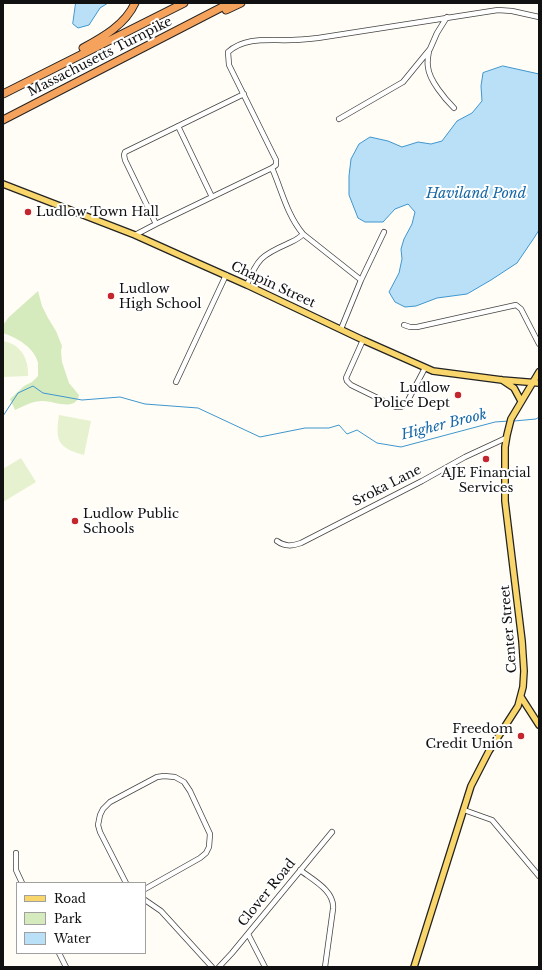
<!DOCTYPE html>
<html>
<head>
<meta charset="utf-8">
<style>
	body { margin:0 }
	#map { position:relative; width:542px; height:970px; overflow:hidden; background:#fffdf5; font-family:"Libre Baskerville",serif }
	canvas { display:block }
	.frame { position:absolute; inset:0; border:4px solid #111; pointer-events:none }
	.legend { position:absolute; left:16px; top:882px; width:130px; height:72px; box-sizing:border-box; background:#fff; border:1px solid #a0a0a0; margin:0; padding:5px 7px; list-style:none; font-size:12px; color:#111 }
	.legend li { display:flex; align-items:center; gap:8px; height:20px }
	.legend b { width:20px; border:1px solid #a0a0a0 }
</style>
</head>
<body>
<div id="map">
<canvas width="542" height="970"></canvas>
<div class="frame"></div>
<ul class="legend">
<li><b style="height:5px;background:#f9d66b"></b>Road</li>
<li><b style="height:11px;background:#d5ebbd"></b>Park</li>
<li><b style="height:11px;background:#b9e0f7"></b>Water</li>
</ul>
</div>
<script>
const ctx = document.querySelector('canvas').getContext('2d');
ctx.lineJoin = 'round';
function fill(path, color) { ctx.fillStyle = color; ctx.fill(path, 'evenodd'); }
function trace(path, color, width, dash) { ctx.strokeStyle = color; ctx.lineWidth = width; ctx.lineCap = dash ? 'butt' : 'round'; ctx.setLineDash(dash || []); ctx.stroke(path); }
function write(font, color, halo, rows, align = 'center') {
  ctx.font = font + ' "Libre Baskerville",serif'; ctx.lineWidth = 4; ctx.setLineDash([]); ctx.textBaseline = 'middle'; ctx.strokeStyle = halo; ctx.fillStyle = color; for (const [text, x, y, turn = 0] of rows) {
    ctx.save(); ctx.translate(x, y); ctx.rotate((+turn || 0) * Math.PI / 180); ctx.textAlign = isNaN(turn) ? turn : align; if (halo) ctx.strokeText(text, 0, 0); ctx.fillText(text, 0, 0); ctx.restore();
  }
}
fill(new Path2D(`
	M38,291L42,306L48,318L56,331L62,346L61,351L62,362L69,383L79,395C76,412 54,401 43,401C32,401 24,406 15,410L10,399L24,386L32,382L38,376C38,372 38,367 38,363C34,347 17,338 3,333V325L9,317Z`), '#d5ebbd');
fill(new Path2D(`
	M3,341C21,344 29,359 28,376L3,377Z
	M59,415L91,421L84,455C58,448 55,441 59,415Z
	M21,458L36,482L3,502V469Z`), '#e6f2cf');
const water = new Path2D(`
	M76,3H108L100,8L89,25L78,28L73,24Z
	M503,66L539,74V230L534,238L517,263L491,280L467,294L437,298L416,306L405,307L395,302L389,292L399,273L402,259L401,249L404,239L412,224L415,212L408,204L395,209L383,222H365L358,218L349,195V176L351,159L359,144L370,137L388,141L402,147L418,142L431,144L442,141L457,121L472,113L482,101L481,86L483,73Z`);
fill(water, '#b9e0f7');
trace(water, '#3f96cf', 1);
trace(new Path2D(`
	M3,416L18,393L33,386L43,393L82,400L120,397L145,404L198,408L260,437L305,428H329L339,425L347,434L357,430L377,443L401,447L495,422L509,421
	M514,421L536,419L539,417`), '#3f96cf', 1);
const minor = new Path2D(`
	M429,51C428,56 427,62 428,67C429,80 445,99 454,108
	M339,119L403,82L430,49L437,33L447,17
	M178,126L212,197
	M272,168C282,191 287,215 303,234
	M156,224L125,160L124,155L125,152L244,94
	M135,235L156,224L272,168L276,165V160L273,154L229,65L228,52C246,36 270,41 292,40C301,40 309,39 318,38L498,10L512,11L539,17
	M361,280L384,232
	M247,285C257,259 262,255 287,244C293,241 299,239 303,234L361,280L341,329
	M404,325L410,327H417L516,305L521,309L539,344
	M363,340L346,378L347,381L351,385L396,407H401L406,404L425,368
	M176,382L226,275
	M277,541C285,547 292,546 301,543L422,481L465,457L506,438
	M464,810L492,820L539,876
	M16,853V870L22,883
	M300,870C313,880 335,891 333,909L325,967
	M126,883L100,832L98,825L100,815L103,809L110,802L157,777L164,776L175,777L184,782L190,791L210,834L209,847L206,853L200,858L145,889
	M145,900L161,911L212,967
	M248,934L265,967
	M59,953L66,967
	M219,967L232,953L332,832`);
const major = new Path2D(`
	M3,184L135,235L184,257L247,285L363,340L433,371L502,380L539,383
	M502,380L514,388L521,401
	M521,697L539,725
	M414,967L471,786L489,751L518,706L523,687L524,671L522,641L505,501V447L507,435L511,419L539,372`);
const highway = new Path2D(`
	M226,10L241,3
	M83,48C103,37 125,25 135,3
	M3,94L184,3
	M3,120L230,3`);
trace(minor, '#444', 6);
trace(major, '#222', 8);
trace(highway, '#222', 9);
trace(minor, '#fff', 4.5);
trace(major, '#f9d66b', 5.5);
trace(highway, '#f5a25d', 7);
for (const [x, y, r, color] of [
	[28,212,4,"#c4262e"],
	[111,296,4,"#c4262e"],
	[458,395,4,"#c4262e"],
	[486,459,4,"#c4262e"],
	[75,521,4,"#c4262e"],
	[521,736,4,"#c4262e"]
]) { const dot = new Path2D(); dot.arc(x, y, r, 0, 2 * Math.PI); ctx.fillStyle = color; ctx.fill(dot); trace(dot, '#fff', 1.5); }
write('13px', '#111', '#fff', [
	["Massachusetts Turnpike",100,57,-27],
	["Chapin Street",273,285,25],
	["Sroka Lane",387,486,-27],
	["Center Street",509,629,-95],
	["Clover Road",267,893,-51]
]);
write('13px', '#111', '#fff', [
	["Ludlow Town Hall",36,212],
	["Ludlow",119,289],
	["High School",119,304],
	["Ludlow",450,388,"right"],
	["Police Dept",450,403,"right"],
	["AJE Financial",486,473,"center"],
	["Services",486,488,"center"],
	["Ludlow Public",83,514],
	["Schools",83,529],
	["Freedom",513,729,"right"],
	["Credit Union",513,744,"right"]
], 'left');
write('italic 14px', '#1768a6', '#fff', [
	["Haviland Pond",476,194],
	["Higher Brook",444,425,-14]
]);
</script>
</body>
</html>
